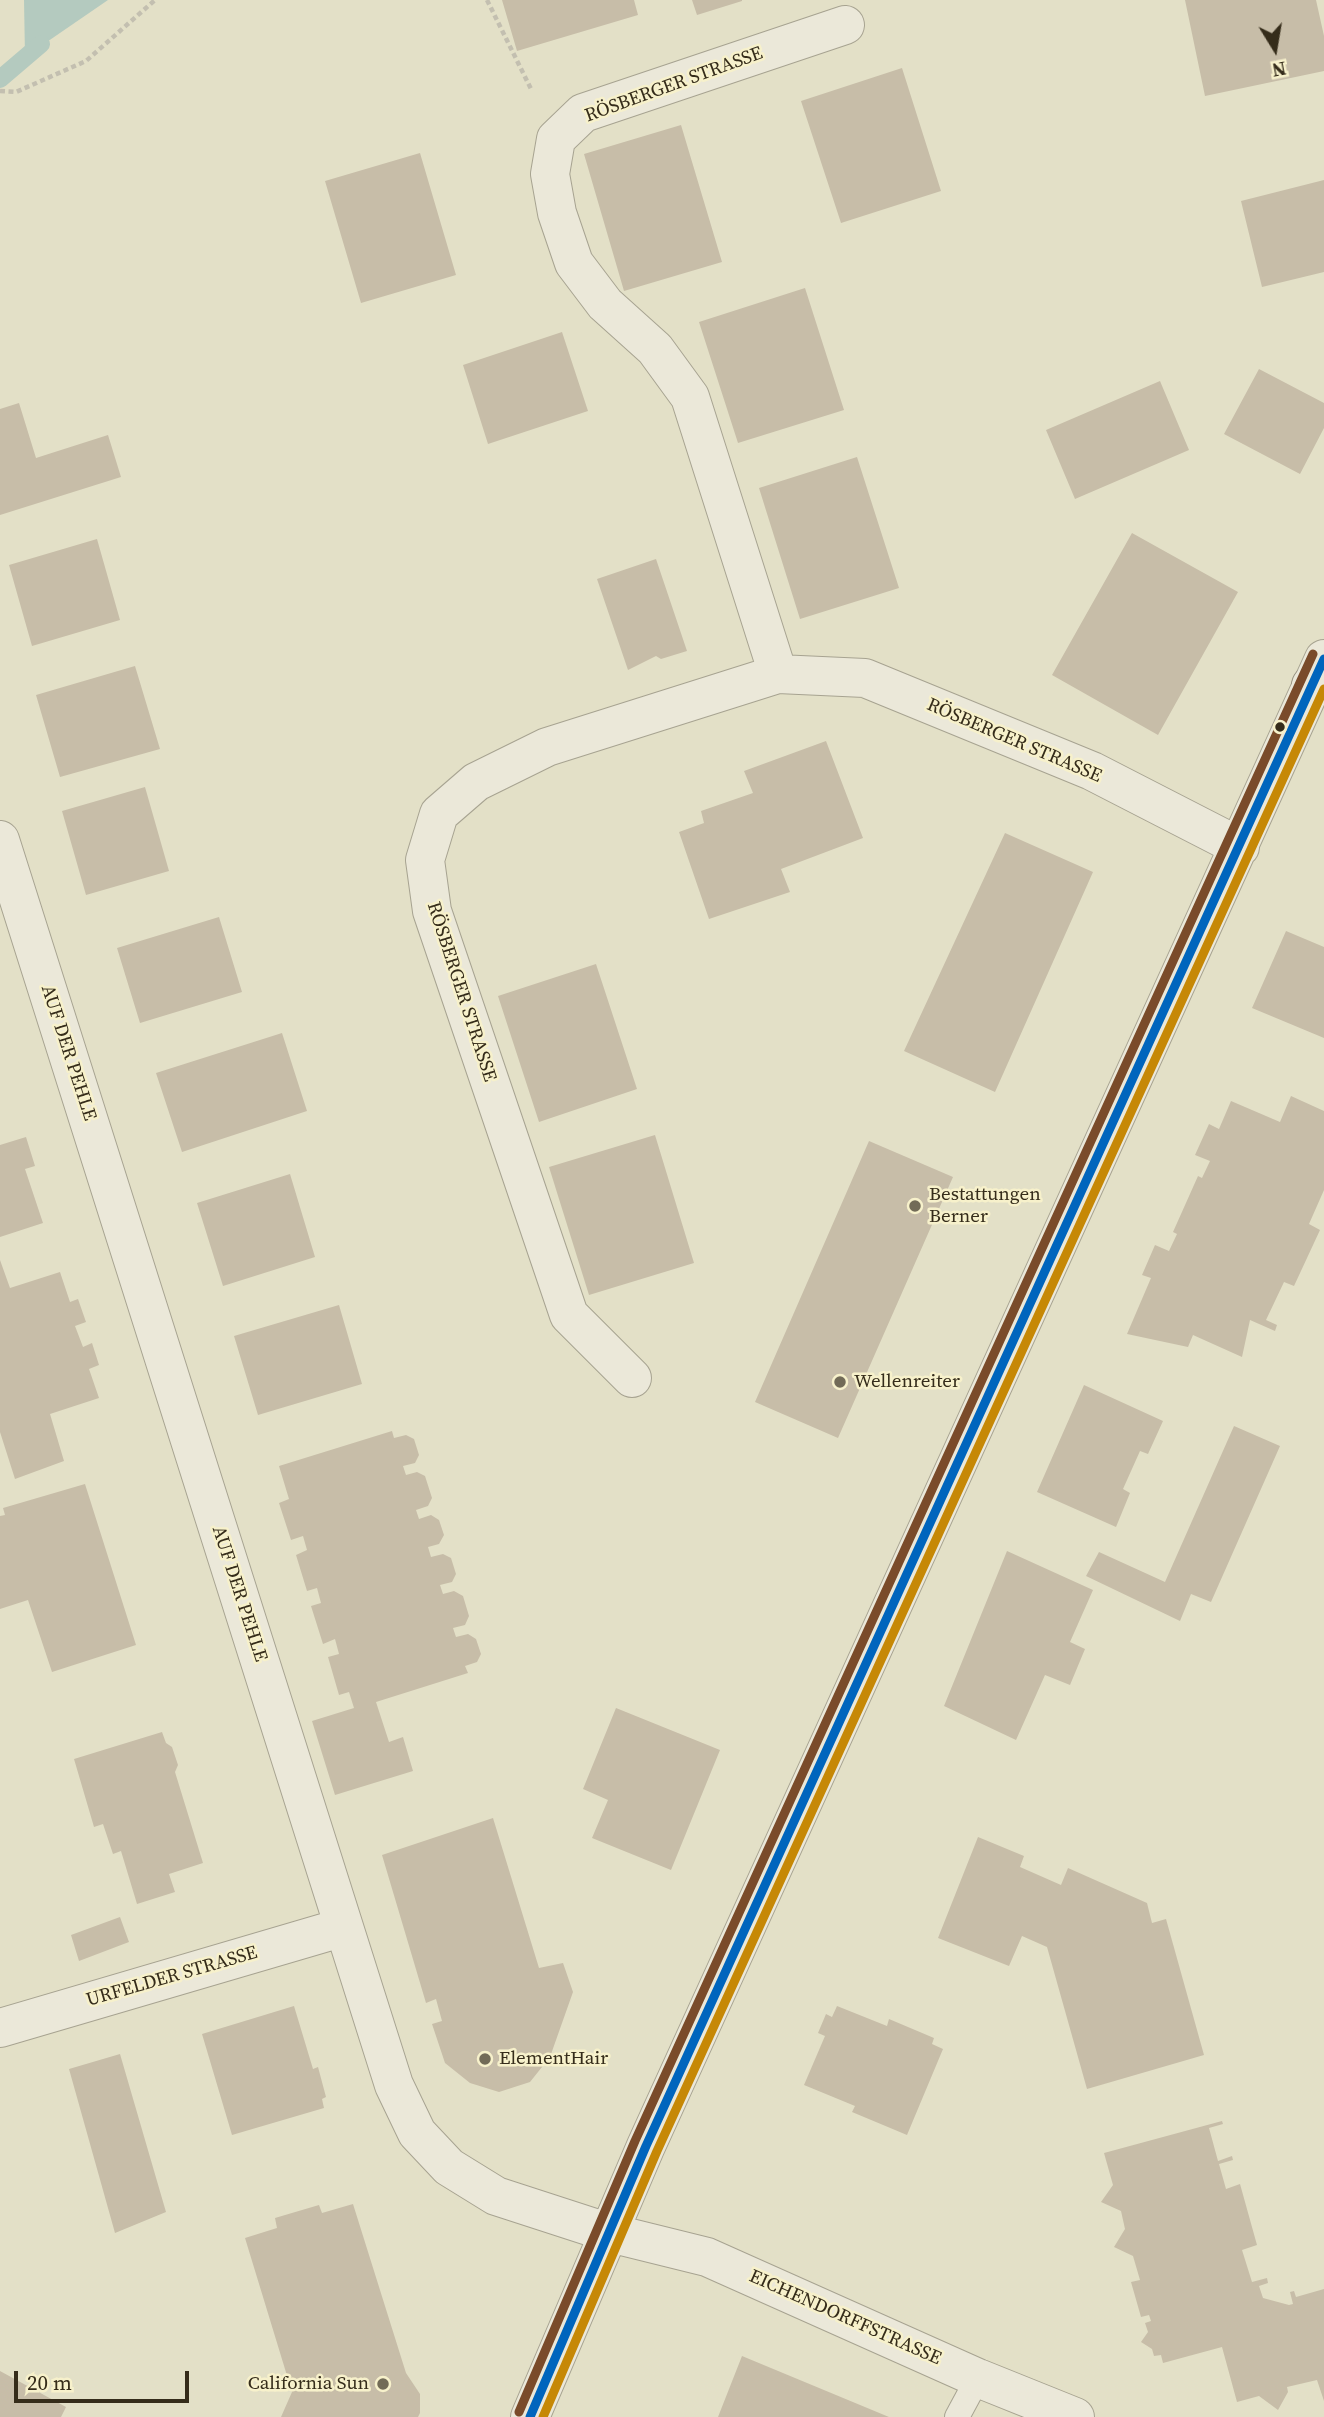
<!DOCTYPE html>
<html>
<head>
<meta charset="utf-8">
<style>
	body { margin:0 }
	#map { position:relative; width:1324px; height:2417px; overflow:hidden; background:#e3e0c7; font-family:"Source Serif 4",serif }
	canvas { display:block }
	.north { position:absolute; left:1240px; top:14px; width:70px; height:70px; -webkit-text-stroke:5px #f7f1cb; paint-order:stroke; rotate:169deg; font-size:19px; font-weight:700; line-height:28px; text-align:center; color:#352c1a }
	.north::after { content:''; display:block; margin:auto; width:24px; height:32px; background:#352c1a; clip-path:polygon(50% 0,100% 100%,50% 72%,0 100%) }
	.scale { position:absolute; left:14px; top:2371px; width:175px; height:32px; box-sizing:border-box; border:4px solid #352c1a; border-top:0; padding-left:9px; font-size:21px; line-height:24px; white-space:nowrap; color:#352c1a; -webkit-text-stroke:5px #f7f1cb; paint-order:stroke }
</style>
</head>
<body>
<div id="map">
<canvas width="1324" height="2417"></canvas>
<div class="north">N</div>
<div class="scale">20 m</div>
</div>
<script>
const ctx = document.querySelector('canvas').getContext('2d');
ctx.lineJoin = 'round';
function fill(path, color) { ctx.fillStyle = color; ctx.fill(path, 'evenodd'); }
function trace(path, color, width, dash) { ctx.strokeStyle = color; ctx.lineWidth = width; ctx.lineCap = dash ? 'butt' : 'round'; ctx.setLineDash(dash || []); ctx.stroke(path); }
function write(font, color, halo, rows, align = 'center') {
  ctx.font = font + ' "Source Serif 4",serif'; ctx.lineWidth = 5; ctx.setLineDash([]); ctx.textBaseline = 'middle'; ctx.strokeStyle = halo; ctx.fillStyle = color; for (const [text, x, y, turn = 0] of rows) {
    ctx.save(); ctx.translate(x, y); ctx.rotate((+turn || 0) * Math.PI / 180); ctx.textAlign = isNaN(turn) ? turn : align; if (halo) ctx.strokeText(text, 0, 0); ctx.fillText(text, 0, 0); ctx.restore();
  }
}
fill(new Path2D(`
	M24,0H108L25,57Z`), '#b4cabf');
trace(new Path2D(`
	M0,79L41,44`), '#b4cabf', 18);
fill(new Path2D(`
	M502,0H634L638,15L517,51Z
	M692,0H742V1L697,15Z
	M1185,0H1316L1324,36V71L1205,96Z
	M902,68L941,191L841,223L801,101Z
	M681,125L722,262L624,291L584,154Z
	M420,153L456,275L361,303L325,181Z
	M1324,180V272L1262,287L1241,201Z
	M805,288L844,410L738,443L699,322Z
	M562,332L588,411L488,444L463,365Z
	M1259,369L1324,403V428L1300,474L1224,434Z
	M1160,381L1189,450L1075,499L1046,430Z
	M19,403L36,458L108,435L121,477L0,515V409Z
	M857,457L899,588L800,619L759,488Z
	M1132,533L1238,592L1158,735L1052,675Z
	M97,539L120,620L32,646L9,565Z
	M656,559L687,651L661,659L656,656L628,670L597,579Z
	M135,666L160,749L60,777L36,695Z
	M826,741L863,838L781,869L790,892L709,919L679,832L704,823L701,811L753,793L744,771Z
	M145,787L169,871L86,895L62,811Z
	M1005,833L1093,872L995,1092L904,1051Z
	M219,917L242,992L140,1023L117,948Z
	M1286,931L1324,947V1038L1252,1008Z
	M596,964L637,1089L539,1122L498,996Z
	M282,1033L307,1111L182,1152L156,1073Z
	M1291,1096L1324,1111V1190L1309,1224L1320,1230L1294,1286L1284,1282L1266,1320L1277,1325L1275,1331L1250,1320L1242,1357L1193,1335L1188,1347L1127,1334L1151,1278L1142,1275L1155,1245L1169,1251L1177,1234L1173,1232L1198,1176L1202,1178L1210,1161L1195,1155L1209,1124L1219,1129L1231,1101L1280,1122Z
	M655,1135L694,1263L589,1295L549,1167Z
	M26,1137L35,1166L25,1169L43,1223L0,1237V1145Z
	M869,1141L953,1177L838,1438L755,1402Z
	M290,1174L315,1257L223,1286L197,1203Z
	M0,1260L10,1288L60,1272L70,1302L78,1299L86,1322L75,1326L83,1347L92,1343L99,1365L89,1369L99,1398L50,1414L64,1461L15,1479L0,1432Z
	M339,1305L362,1384L258,1415L234,1336Z
	M1084,1385L1163,1421L1148,1454L1140,1451L1123,1489L1130,1493L1116,1527L1037,1492Z
	M1234,1426L1280,1446L1211,1602L1191,1594L1180,1621L1086,1576L1099,1552L1165,1582Z
	M392,1431L394,1438L406,1435L414,1439L419,1455L415,1463L403,1466L406,1475L417,1472L425,1476L432,1498L428,1506L416,1510L419,1519L431,1515L439,1520L444,1535L439,1544L428,1547L431,1557L443,1554L451,1558L456,1574L452,1582L440,1585L443,1594L454,1591L463,1596L469,1616L465,1625L453,1628L456,1637L468,1634L476,1639L481,1654L477,1662L465,1666L468,1673L376,1702L389,1742L403,1737L413,1771L335,1795L312,1721L354,1708L349,1692L339,1695L328,1657L339,1654L335,1639L323,1644L311,1606L321,1603L317,1588L307,1591L296,1555L307,1550L303,1536L291,1540L279,1503L289,1499L279,1466Z
	M85,1484L136,1645L52,1672L28,1600L0,1609V1516L5,1515L3,1508Z
	M1007,1551L1093,1590L1070,1642L1085,1649L1070,1685L1045,1675L1016,1740L944,1706Z
	M616,1708L720,1750L671,1870L592,1838L608,1800L583,1789Z
	M162,1732L166,1743L172,1747L178,1765L175,1772L203,1863L169,1874L175,1892L137,1904L121,1851L113,1854L103,1824L94,1827L74,1759Z
	M493,1818L539,1968L563,1963L573,1992L550,2057L530,2082L499,2092L470,2083L445,2063L432,2024L442,2021L436,1999L426,2003L382,1855Z
	M978,1837L1024,1856L1020,1867L1061,1885L1068,1868L1147,1903L1152,1923L1166,1919L1204,2055L1087,2089L1047,1947L1022,1936L1009,1966L938,1938Z
	M120,1917L129,1942L79,1961L71,1935Z
	M294,2006L313,2069L318,2067L326,2097L322,2099L324,2108L232,2135L202,2034Z
	M837,2006L887,2026L889,2019L934,2038L932,2044L943,2049L907,2135L852,2112L855,2106L804,2085L825,2036L818,2033L826,2014L832,2017Z
	M120,2054L166,2212L115,2233L69,2069Z
	M1222,2121L1223,2124L1209,2128L1218,2161L1232,2156L1233,2160L1219,2164L1226,2189L1240,2184L1257,2245L1242,2250L1252,2282L1267,2278L1268,2283L1259,2286L1263,2298L1289,2305L1293,2304L1290,2292L1294,2291L1296,2297L1324,2289V2401L1317,2380L1287,2387L1288,2392L1278,2410L1259,2396L1237,2402L1222,2347L1163,2363L1161,2355L1154,2356L1152,2349L1141,2342L1148,2332L1145,2323L1151,2321L1149,2315L1141,2317L1131,2282L1140,2280L1133,2256L1114,2247L1125,2229L1121,2211L1101,2202L1113,2185L1104,2153Z
	M353,2204L406,2373L420,2394V2413L418,2417H281L292,2392L245,2238L277,2228L275,2218L319,2205L322,2213Z
	M742,2356L889,2417H718Z
	M0,2371L66,2407L61,2417H0Z`), '#c7bda8');
const lane = new Path2D(`
	M957,2417L978,2378`);
const street = new Path2D(`
	M778,674L690,397L655,349L605,304L574,263L557,213L550,174L556,139L583,113L845,25
	M0,840L394,2085L417,2133L449,2167L496,2196L610,2233L707,2257L978,2378L1075,2417
	M632,1378L569,1315L432,911L425,860L439,814L476,782L547,747L778,674L865,678L1092,771L1240,847
	M0,2028L344,1927
	M530,2417L646,2146L1324,659`);
const secondary = new Path2D(`
	M1311,685L1324,682`);
trace(lane, '#a7a391', 26);
trace(street, '#a7a391', 40);
trace(secondary, '#979281', 40);
trace(new Path2D(`
	M487,0L532,91
	M0,91L16,92L86,61L155,0`), '#c3bfb0', 4.5, [5, 3.5]);
trace(lane, '#ebe8d9', 24);
trace(street, '#ebe8d9', 38);
trace(secondary, '#ebe8d9', 38);
trace(new Path2D(`
	M530,2417L646,2146L1324,659`), '#0065bd', 9);
trace(new Path2D(`
	M543,2417L657,2151L1324,689`), '#c68806', 9);
trace(new Path2D(`
	M519,2412L635,2141L1313,654`), '#7a4b2a', 9);
for (const [x, y, r, color] of [
	[1280,727,6,"#352c1a"],
	[915,1206,7,"#726b57"],
	[840,1382,7,"#726b57"],
	[485,2059,7,"#726b57"],
	[383,2384,7,"#726b57"]
]) { const dot = new Path2D(); dot.arc(x, y, r, 0, 2 * Math.PI); ctx.fillStyle = color; ctx.fill(dot); trace(dot, '#f7f1cb', 2.5); }
write('19px', '#352c1a', '#f7f1cb', [
	["RÖSBERGER STRASSE",674,85,-20],
	["RÖSBERGER STRASSE",1014,741,23],
	["RÖSBERGER STRASSE",461,992,72],
	["AUF DER PEHLE",68,1053,72],
	["AUF DER PEHLE",239,1594,72],
	["URFELDER STRASSE",172,1977,-16],
	["EICHENDORFFSTRASSE",845,2318,24]
]);
write('19px', '#352c1a', '#f7f1cb', [
	["Bestattungen",929,1195],
	["Berner",929,1217],
	["Wellenreiter",854,1382],
	["ElementHair",499,2059],
	["California Sun",369,2384,"right"]
], 'left');
</script>
</body>
</html>
